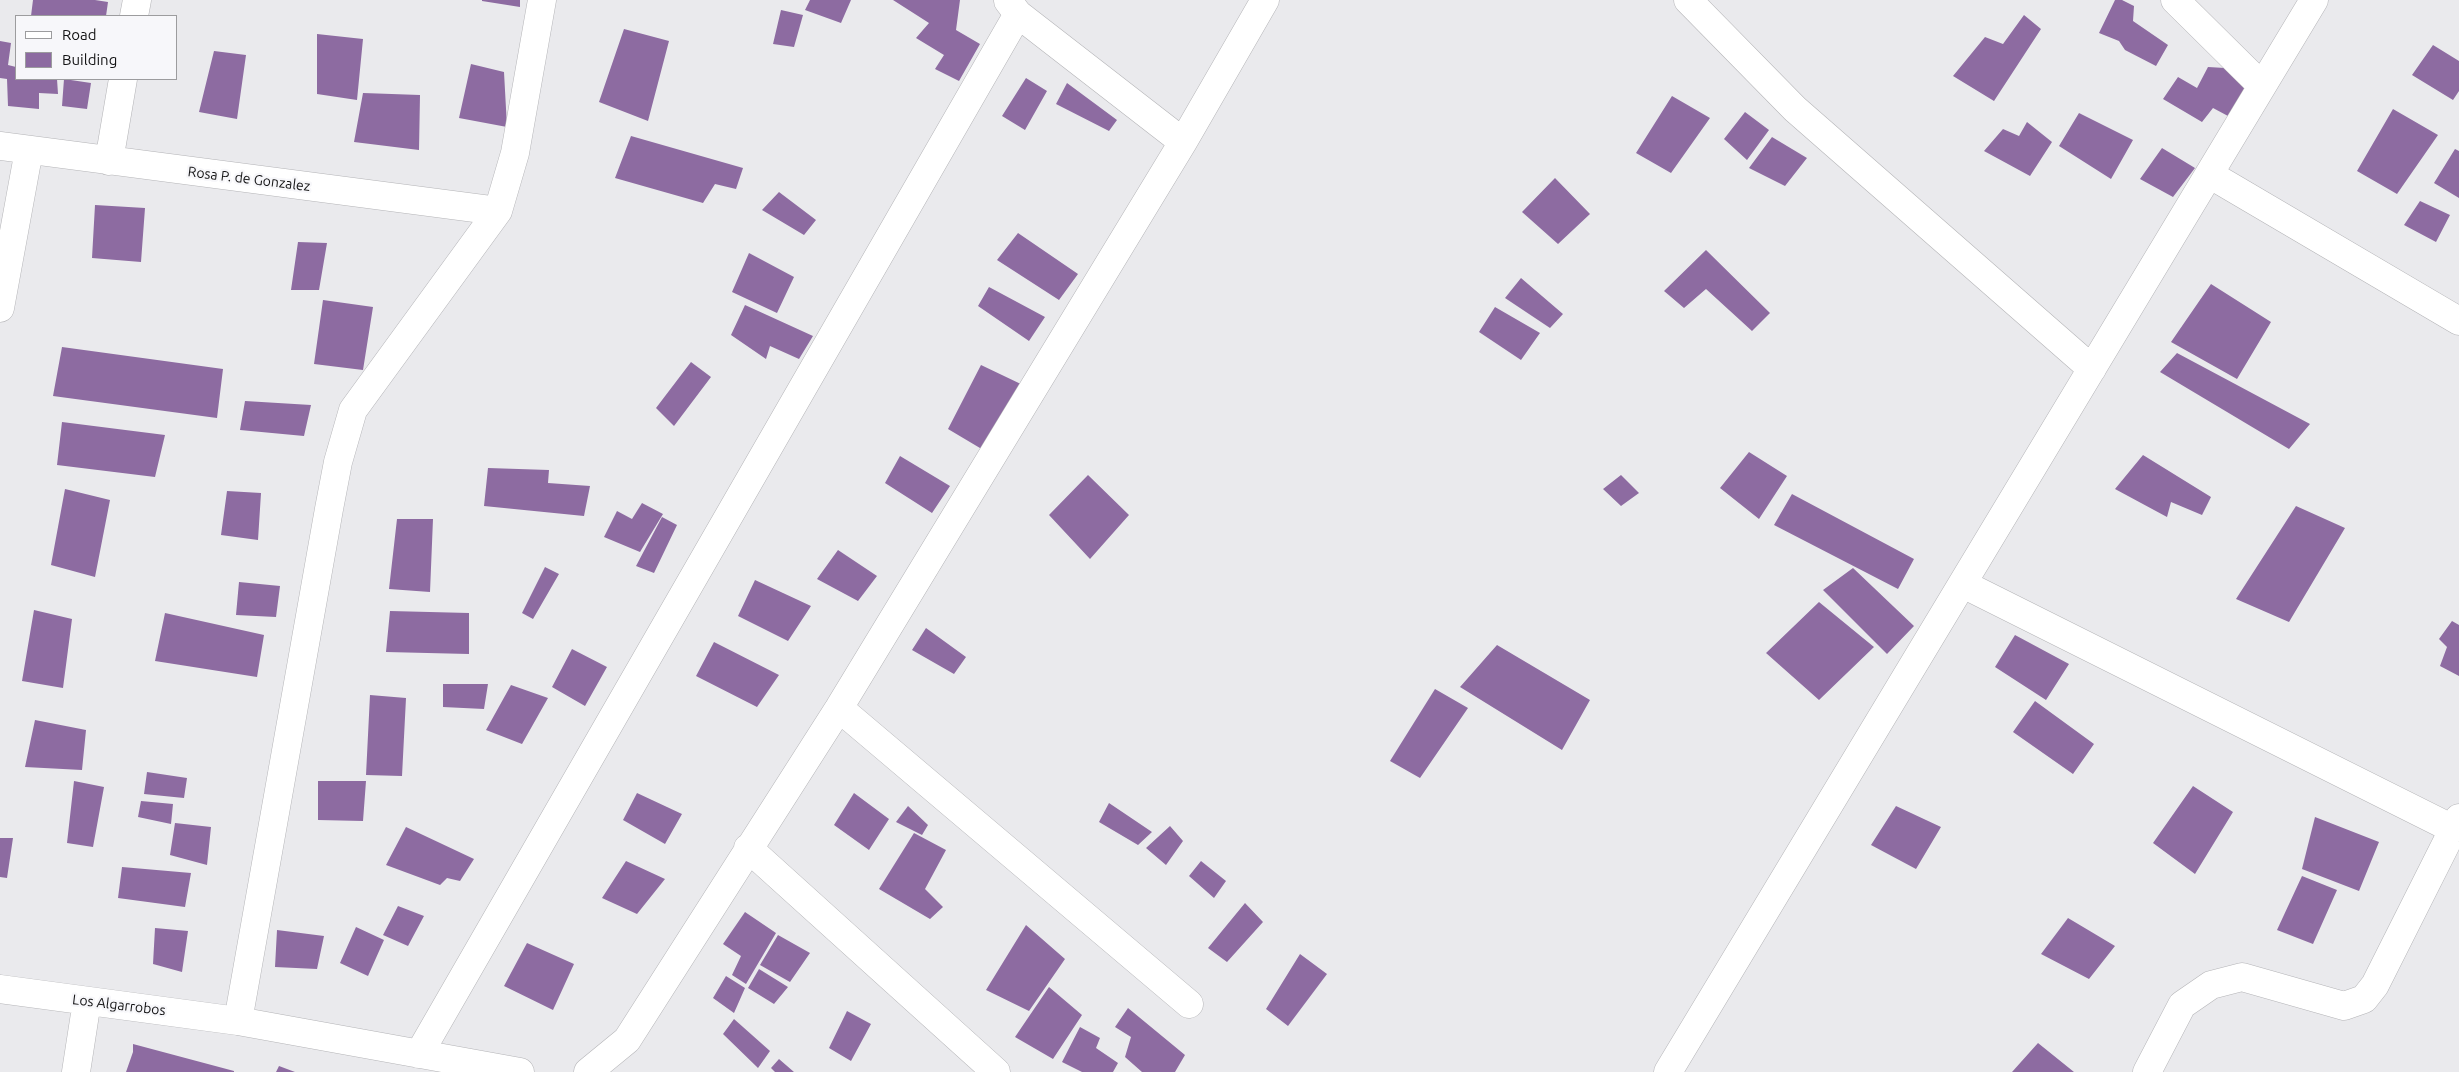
<!DOCTYPE html>
<html>
<head>
<meta charset="utf-8">
<style>
	body { margin:0 }
	#map { position:relative; width:2459px; height:1072px; overflow:hidden; background:#eaeaed; font-family:Ubuntu,sans-serif }
	canvas { display:block }
	.legend { position:absolute; left:15px; top:15px; width:162px; height:65px; box-sizing:border-box; background:#f7f7fa; border:1px solid #9c9c9e; margin:0; padding:6px 9px; list-style:none; font-size:15px; color:#131314 }
	.legend li { display:flex; align-items:center; gap:10px; height:25px }
	.legend b { width:25px; border:1px solid #9c9c9e }
</style>
</head>
<body>
<div id="map">
<canvas width="2459" height="1072"></canvas>
<ul class="legend">
<li><b style="height:6px;background:#fff"></b>Road</li>
<li><b style="height:14px;background:#8d6ba1"></b>Building</li>
</ul>
</div>
<script>
const ctx = document.querySelector('canvas').getContext('2d');
ctx.lineJoin = 'round';
function fill(path, color) { ctx.fillStyle = color; ctx.fill(path, 'evenodd'); }
function trace(path, color, width, dash) { ctx.strokeStyle = color; ctx.lineWidth = width; ctx.lineCap = dash ? 'butt' : 'round'; ctx.setLineDash(dash || []); ctx.stroke(path); }
function write(font, color, halo, rows, align = 'center') {
  ctx.font = font + ' Ubuntu,sans-serif'; ctx.lineWidth = 4.5; ctx.setLineDash([]); ctx.textBaseline = 'middle'; ctx.strokeStyle = halo; ctx.fillStyle = color; for (const [text, x, y, turn = 0] of rows) {
    ctx.save(); ctx.translate(x, y); ctx.rotate((+turn || 0) * Math.PI / 180); ctx.textAlign = isNaN(turn) ? turn : align; if (halo) ctx.strokeText(text, 0, 0); ctx.fillText(text, 0, 0); ctx.restore();
  }
}
fill(new Path2D(`
	M33,0H95L108,2L106,16H31Z
	M482,0H520V7L482,1Z
	M810,0H851L841,23L805,10Z
	M893,0H960L956,30L980,44L959,81L935,69L944,55L916,38L929,23Z
	M2115,0H2122L2134,6L2133,21L2168,45L2156,66L2125,50L2119,41L2099,33Z
	M781,10L803,15L794,47L773,44Z
	M2024,15L2041,29L1994,101L1953,76L1985,37L2003,44Z
	M624,29L669,41L648,121L599,102Z
	M317,34L363,39L357,100L317,94Z
	M0,41L11,43L8,65L16,67V79H57L58,94L39,93V109L8,106L7,79L0,78Z
	M2433,45L2459,61V91L2453,100L2412,75Z
	M214,51L246,55L237,119L199,112Z
	M471,64L504,72L507,127L459,118Z
	M2208,67L2225,68L2251,86L2228,116L2213,108L2202,122L2163,99L2178,77L2197,88Z
	M1026,78L1047,91L1025,130L1002,116Z
	M64,79L91,83L87,109L62,106Z
	M1067,83L1117,120L1109,131L1056,104Z
	M363,93L420,95L419,150L354,142Z
	M1672,96L1710,118L1671,173L1636,153Z
	M2393,109L2438,135L2397,194L2357,171Z
	M1745,112L1769,130L1747,160L1724,139Z
	M2079,113L2133,140L2111,179L2059,146Z
	M2027,122L2052,142L2030,176L1984,151L2003,129L2019,136Z
	M631,136L743,168L736,189L715,184L703,203L615,178Z
	M1772,137L1807,158L1785,186L1749,168Z
	M2162,148L2195,168L2173,197L2140,179Z
	M2455,149L2459,151V198L2434,183Z
	M1555,178L1590,214L1558,244L1522,212Z
	M779,192L816,220L804,235L762,210Z
	M2420,201L2450,215L2436,242L2404,225Z
	M95,205L145,208L141,262L92,258Z
	M1018,233L1078,274L1059,300L997,260Z
	M298,242L327,243L319,290H291Z
	M1706,250L1770,313L1752,331L1706,289L1684,308L1664,291Z
	M749,253L794,277L777,313L732,292Z
	M1521,278L1563,314L1550,328L1505,298Z
	M2211,284L2271,322L2237,379L2171,342Z
	M989,287L1045,317L1029,341L978,306Z
	M323,300L373,307L363,370L314,364Z
	M745,305L813,336L799,359L770,346L766,359L731,335Z
	M1495,307L1540,333L1521,360L1479,332Z
	M62,347L223,369L217,418L53,396Z
	M2177,353L2310,424L2289,449L2160,372Z
	M691,362L711,377L674,426L656,408Z
	M981,365L1025,386L985,451L948,429Z
	M245,401L311,405L304,436L240,430Z
	M62,422L165,435L155,477L57,465Z
	M1749,452L1787,476L1759,519L1720,488Z
	M2143,455L2211,497L2202,515L2171,502L2167,517L2115,489Z
	M900,456L950,486L932,513L885,483Z
	M488,468L549,470L548,483L590,486L584,516L484,506Z
	M1088,475L1129,515L1090,559L1049,515Z
	M1621,475L1639,493L1621,506L1603,489Z
	M65,489L110,500L95,577L51,565Z
	M227,491L261,493L258,540L221,535Z
	M1792,494L1914,559L1898,589L1774,525Z
	M642,503L663,514L640,552L604,537L617,511L632,519Z
	M2296,506L2345,528L2289,622L2236,599Z
	M662,517L677,525L654,573L636,566Z
	M397,519H433L430,592L389,589Z
	M838,550L877,576L858,601L817,579Z
	M545,567L559,574L533,619L522,613Z
	M1853,568L1914,626L1887,654L1823,590Z
	M755,580L811,606L788,641L738,616Z
	M239,582L280,586L276,617L236,615Z
	M1819,602L1874,647L1819,700L1766,653Z
	M34,610L72,619L63,688L22,681Z
	M390,611L469,613V654L386,652Z
	M165,613L264,635L257,677L155,661Z
	M2452,621L2459,625V676L2440,666L2447,647L2439,639Z
	M926,628L966,657L954,674L912,650Z
	M2015,635L2069,664L2046,700L1995,667Z
	M714,642L779,675L757,707L696,676Z
	M1497,645L1590,700L1562,750L1460,687Z
	M572,649L607,667L585,706L552,687Z
	M443,684H488L484,709L443,707Z
	M511,685L548,698L522,744L486,730Z
	M1435,689L1468,708L1420,778L1390,761Z
	M370,695L406,698L402,776L366,775Z
	M2035,701L2094,744L2073,774L2013,732Z
	M35,720L86,730L82,770L25,767Z
	M147,772L187,778L184,798L144,794Z
	M74,781L104,787L93,847L67,843Z
	M318,781H366L363,821L318,820Z
	M2193,786L2233,812L2195,874L2153,843Z
	M637,793L682,814L665,844L623,820Z
	M854,793L889,819L869,850L834,825Z
	M141,801L173,804L171,824L138,817Z
	M1109,803L1152,832L1138,845L1099,822Z
	M908,806L928,825L922,835L896,822Z
	M1896,806L1941,827L1916,869L1871,845Z
	M2315,817L2379,842L2359,891L2302,869Z
	M175,823L211,827L207,865L170,855Z
	M1170,826L1183,841L1166,865L1146,848Z
	M406,827L474,859L460,881L447,878L440,885L386,865Z
	M914,833L946,850L925,889L943,907L930,919L879,889Z
	M0,838H13L7,878L0,877Z
	M626,861L665,879L637,914L602,898Z
	M1201,861L1226,881L1214,898L1189,876Z
	M122,867L191,873L185,907L118,898Z
	M2302,876L2337,890L2313,944L2277,930Z
	M1245,903L1263,922L1227,962L1208,948Z
	M398,906L424,916L408,946L383,935Z
	M745,912L776,933L746,984L732,975L741,956L723,944Z
	M2068,918L2115,946L2089,979L2041,954Z
	M1026,925L1065,959L1029,1011L986,990Z
	M356,927L384,940L368,976L340,963Z
	M155,928L188,931L182,972L153,964Z
	M277,930L324,936L317,969L275,967Z
	M778,935L810,953L790,982L760,965Z
	M527,943L574,964L553,1010L504,986Z
	M1300,954L1327,974L1288,1026L1266,1009Z
	M759,969L788,987L774,1004L748,988Z
	M726,976L745,988L734,1013L713,998Z
	M1049,987L1082,1015L1053,1059L1015,1037Z
	M1128,1008L1185,1055L1175,1072H1142L1125,1057L1131,1037L1115,1027Z
	M847,1011L871,1024L851,1061L829,1048Z
	M734,1019L770,1051L758,1068L723,1034Z
	M1080,1027L1100,1038L1096,1048L1118,1063L1113,1072H1082L1062,1062Z
	M2038,1043L2074,1072H2012Z
	M133,1044L234,1071V1072H126L133,1052Z
	M779,1059L794,1072H775L771,1068Z
	M279,1066L295,1072H276Z`), '#8d6ba1');
const minor = new Path2D(`
	M1688,0L1795,109L2092,369
	M2175,0L2262,86
	M1008,1L1018,14L1183,142
	M134,16L137,0
	M0,146L498,211
	M109,161L123,79
	M2209,174L2459,321
	M0,308L29,150
	M1963,584L2453,829
	M839,708L1189,1004
	M748,848L996,1072
	M0,989L238,1021L520,1072
	M238,1021L329,509L338,462L353,410L498,211L515,153L542,0
	M419,1054L1018,14
	M76,1072L87,1001
	M588,1072L627,1040L839,708L1183,142L1265,0
	M1668,1072L2314,0
	M2147,1072L2182,1005L2211,985L2242,977L2344,1006L2364,999L2375,985L2459,818`);
trace(minor, '#b4b4b7', 29);
trace(minor, '#fff', 28);
write('14px', '#131314', '#f7f7fa', [
	["Rosa P. de Gonzalez",249,179,7],
	["Los Algarrobos",119,1005,7]
]);
</script>
</body>
</html>
